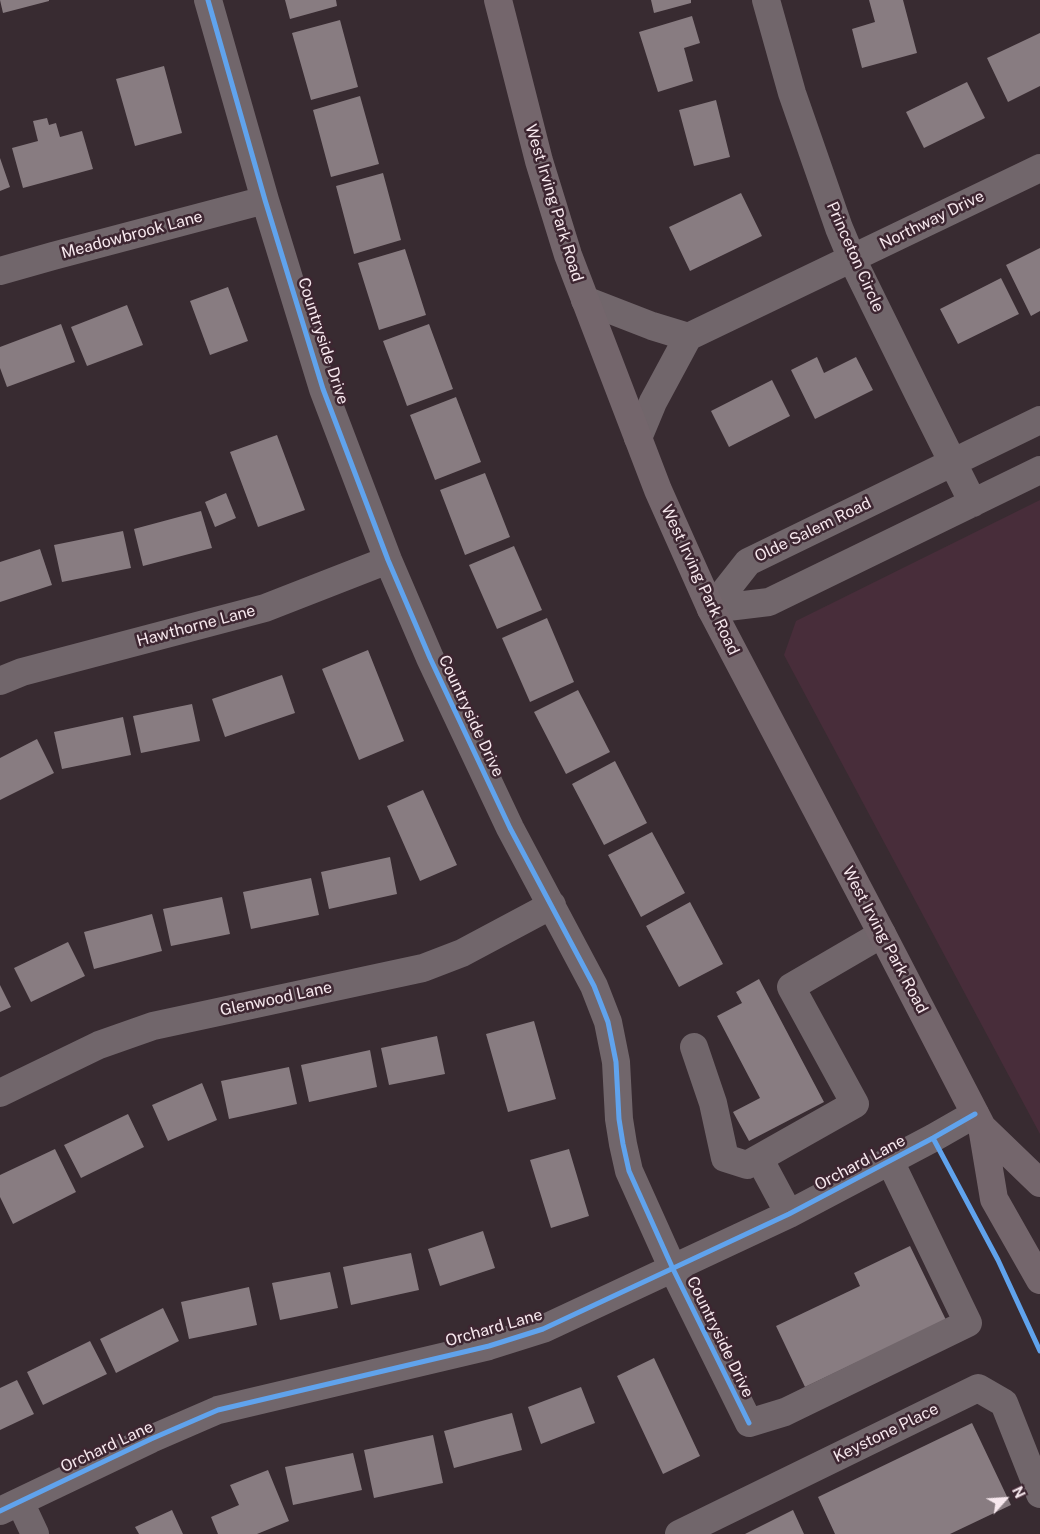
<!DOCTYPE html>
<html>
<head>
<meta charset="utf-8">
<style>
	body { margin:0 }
	#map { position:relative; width:1040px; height:1534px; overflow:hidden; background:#382b31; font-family:"Public Sans",sans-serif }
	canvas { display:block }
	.north { position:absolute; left:980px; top:1474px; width:50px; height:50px; -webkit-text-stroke:4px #3d2631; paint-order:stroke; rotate:64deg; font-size:14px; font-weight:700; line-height:20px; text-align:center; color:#f7e8ee }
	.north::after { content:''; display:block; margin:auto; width:18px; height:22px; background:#f7e8ee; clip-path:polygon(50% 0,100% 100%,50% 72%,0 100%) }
</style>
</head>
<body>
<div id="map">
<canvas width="1040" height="1534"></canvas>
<div class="north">N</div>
</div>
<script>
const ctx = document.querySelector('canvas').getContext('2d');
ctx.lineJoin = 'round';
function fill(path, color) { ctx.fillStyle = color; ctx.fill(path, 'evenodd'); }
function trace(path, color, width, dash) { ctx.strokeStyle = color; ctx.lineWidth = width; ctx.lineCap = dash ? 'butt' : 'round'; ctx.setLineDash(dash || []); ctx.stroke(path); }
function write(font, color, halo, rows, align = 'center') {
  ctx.font = font + ' "Public Sans",sans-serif'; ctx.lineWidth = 5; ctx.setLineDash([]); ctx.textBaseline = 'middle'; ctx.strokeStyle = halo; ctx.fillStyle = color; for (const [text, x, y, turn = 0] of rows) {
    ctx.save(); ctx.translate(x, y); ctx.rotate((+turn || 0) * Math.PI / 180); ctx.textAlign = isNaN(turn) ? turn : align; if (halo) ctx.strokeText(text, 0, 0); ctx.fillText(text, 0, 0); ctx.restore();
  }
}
fill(new Path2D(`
	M1040,500V1134L784,655L796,621Z`), '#482d3a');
fill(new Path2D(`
	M0,0H49V1L3,13Z
	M285,0H336L337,6L290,19Z
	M651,0H691V3L654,13Z
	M869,0H903L917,53L862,68L852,29L875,22Z
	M692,16L700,43L684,48L693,81L658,92L639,32Z
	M340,20L358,87L311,100L292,33Z
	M1040,33V86L1008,102L987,58Z
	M164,66L182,133L135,146L116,79Z
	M967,82L985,118L924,148L906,112Z
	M360,96L379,164L331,177L313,110Z
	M716,100L730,157L694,166L679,110Z
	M47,118L49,125L56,123L60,137L82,131L93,169L23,188L12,148L38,141L33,121Z
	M0,158L10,187L0,191Z
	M383,173L401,240L354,254L336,186Z
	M741,193L762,236L690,271L669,227Z
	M1040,248V311L1031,316L1006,265Z
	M405,249L426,315L379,330L358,263Z
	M1001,278L1019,314L958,344L940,309Z
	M228,287L248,341L210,355L190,301Z
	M127,305L143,345L87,366L71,327Z
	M61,324L75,362L7,387L0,368V347Z
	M429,324L453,389L407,406L383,341Z
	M817,357L824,373L856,357L873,390L815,419L791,370Z
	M772,380L790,416L729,447L711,411Z
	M456,397L481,462L435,480L410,415Z
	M277,435L305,510L258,527L230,452Z
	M485,473L510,537L465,555L440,490Z
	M226,493L236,518L215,527L205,502Z
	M201,511L212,548L143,566L134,529Z
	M123,531L131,568L62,582L54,545Z
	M514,546L542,610L497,629L469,565Z
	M40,549L52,585L0,602V562Z
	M547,618L574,682L530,702L502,638Z
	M368,650L404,741L359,760L322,669Z
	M282,675L295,713L225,737L212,699Z
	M578,690L610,752L566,774L534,712Z
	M192,704L200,741L141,753L133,716Z
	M123,717L131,755L62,769L54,732Z
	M37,739L54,773L0,800V758Z
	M615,761L647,823L604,845L572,784Z
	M423,790L457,865L420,881L387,806Z
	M652,832L685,893L641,917L608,855Z
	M390,857L397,894L329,909L321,872Z
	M311,878L319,915L251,929L243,892Z
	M222,897L230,934L171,946L163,909Z
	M690,902L723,964L679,987L646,926Z
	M152,914L162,951L94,969L84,932Z
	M68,942L85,976L31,1002L14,968Z
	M759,979L824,1102L749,1141L733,1112L760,1098L717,1016L742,1003L736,992Z
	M0,985L11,1007L0,1012Z
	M534,1021L556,1099L508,1112L486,1034Z
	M437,1036L445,1074L389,1085L381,1048Z
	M370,1050L377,1087L309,1102L301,1065Z
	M289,1067L297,1104L229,1119L221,1081Z
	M202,1083L217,1120L168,1141L152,1105Z
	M128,1114L144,1147L81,1178L64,1145Z
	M55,1149L76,1192L13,1224L0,1197V1175Z
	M569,1149L589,1216L551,1228L530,1160Z
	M483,1231L495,1268L440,1286L428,1249Z
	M910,1246L946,1320L805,1387L776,1326L860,1286L854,1273Z
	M411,1253L419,1290L351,1305L343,1267Z
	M330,1272L338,1308L280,1320L272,1283Z
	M249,1287L257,1325L189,1339L181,1302Z
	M163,1308L179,1341L116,1373L100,1339Z
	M90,1341L107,1374L43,1405L27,1372Z
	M654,1358L700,1456L663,1474L617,1376Z
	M17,1380L34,1414L0,1430V1388Z
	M581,1387L595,1423L541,1444L528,1407Z
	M512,1413L522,1450L454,1468L444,1431Z
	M972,1423L1011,1505L950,1534H835L818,1497Z
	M433,1435L443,1483L374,1498L364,1450Z
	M353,1453L362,1490L293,1505L285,1467Z
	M268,1470L289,1521L257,1534H218L211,1517L239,1505L230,1485Z
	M172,1510L183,1534H139L135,1527Z
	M793,1510L804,1534H745Z`), '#887c81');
trace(new Path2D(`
	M208,0L265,200L323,389L388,560L430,658L510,828L594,986L608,1022L616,1062L619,1119L623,1144L629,1171L673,1269L749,1423L785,1412L968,1323L890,1161
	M766,0L792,93L839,228L852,259L919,395L973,503
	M0,271L53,256L265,200
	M585,300L652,326L688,337
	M638,438L653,402L688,337L1040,168
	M711,609L748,562L1040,420
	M711,609L769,602L1040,470
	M0,681L22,672L265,608L388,560
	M694,1047L713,1103L725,1158L747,1165L855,1104L791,987L882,934
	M0,1093L99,1045L153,1026L423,968L462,953L552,905
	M759,1158L789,1214
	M20,1502L35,1534
	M0,1511L151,1439L218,1410L489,1346L543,1329L789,1214L933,1138L975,1114
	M679,1534L978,1388L1004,1403L1040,1494`), '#71666b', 28);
trace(new Path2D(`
	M498,0L539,161L568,255L658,490L711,609L882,934L982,1127L1040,1183
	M982,1127L994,1199L1040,1280`), '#74666c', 28);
trace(new Path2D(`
	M208,0L265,200L323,389L388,560L430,658L510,828L594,986L608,1022L616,1062L619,1119L623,1144L629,1171L673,1269L749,1423
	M933,1138L998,1260L1040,1351
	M0,1511L151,1439L218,1410L489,1346L543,1329L789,1214L933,1138L975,1114`), '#60a3ed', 5);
write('16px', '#f7e8ee', '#3d2631', [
	["West Irving Park Road",554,203,73],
	["Northway Drive",932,220,-26],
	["Meadowbrook Lane",132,235,-15],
	["Princeton Circle",855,257,66],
	["Countryside Drive",323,341,72],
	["Olde Salem Road",813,530,-26],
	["West Irving Park Road",700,580,65],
	["Hawthorne Lane",196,626,-15],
	["Countryside Drive",471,716,65],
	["West Irving Park Road",885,940,62],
	["Glenwood Lane",276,999,-12],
	["Orchard Lane",860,1163,-28],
	["Orchard Lane",494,1328,-16],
	["Countryside Drive",720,1337,64],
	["Keystone Place",886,1433,-26],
	["Orchard Lane",107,1447,-25]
]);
</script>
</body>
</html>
